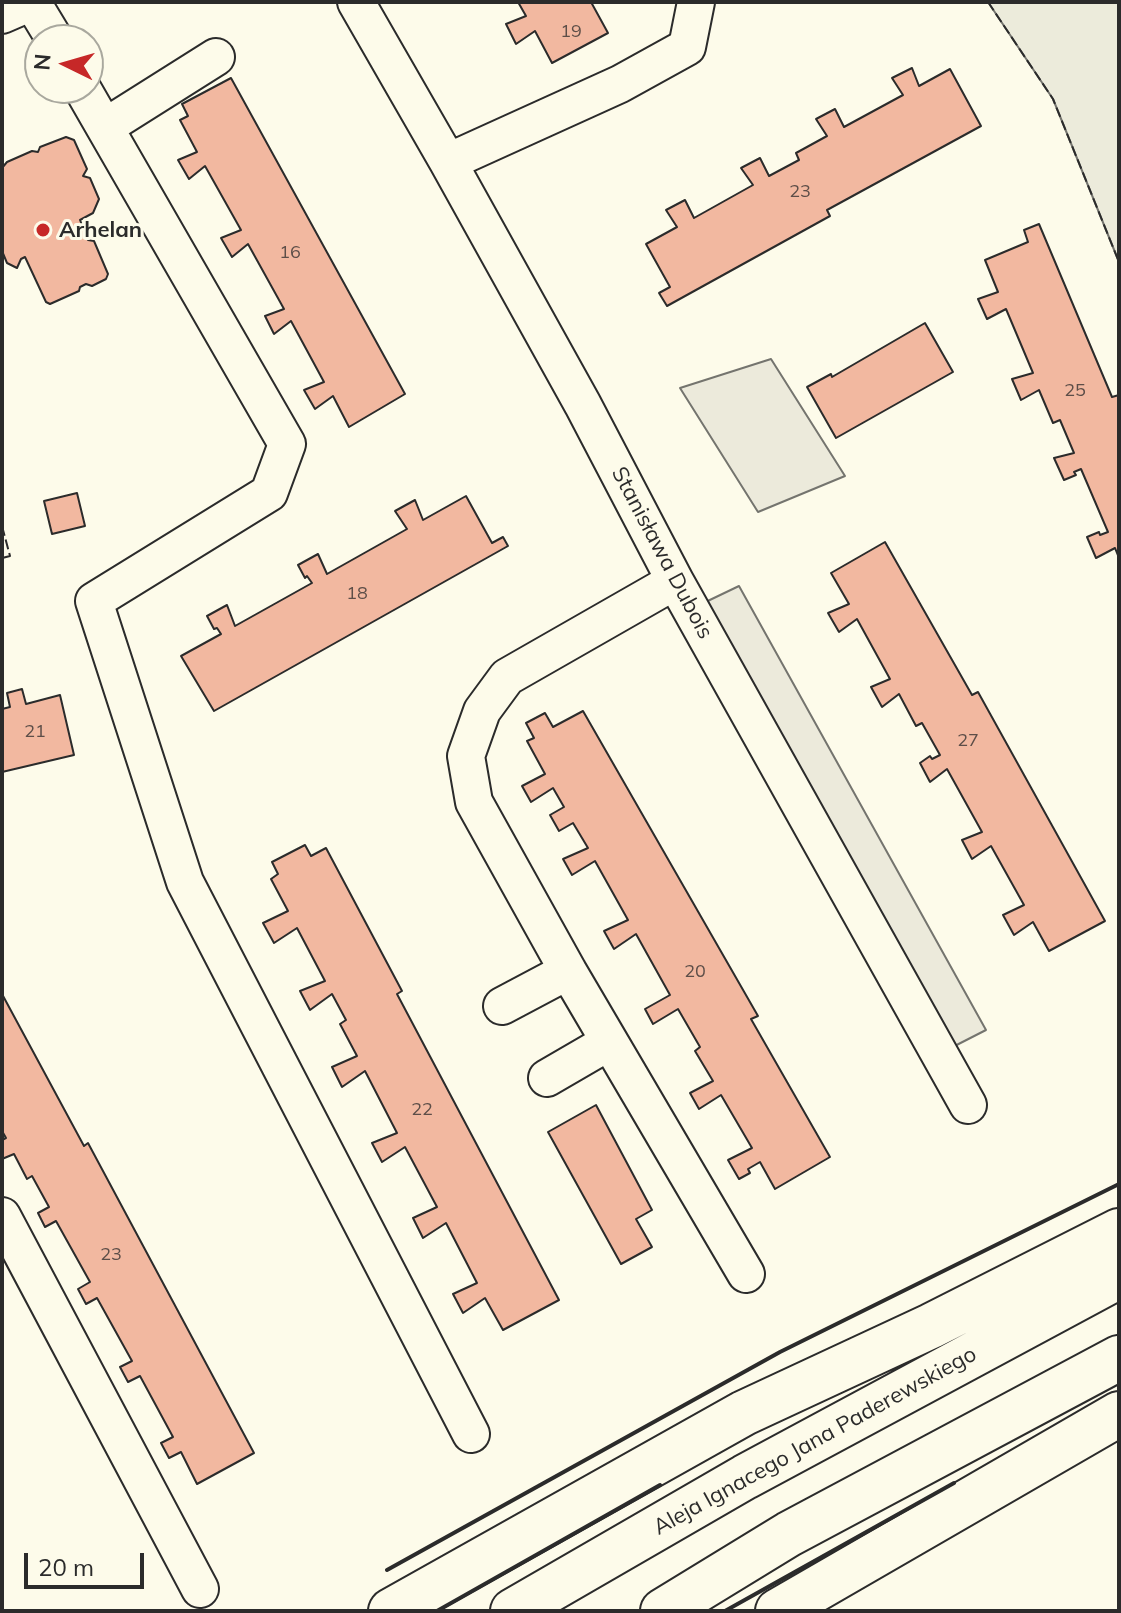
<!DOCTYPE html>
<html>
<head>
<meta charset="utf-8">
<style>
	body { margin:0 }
	#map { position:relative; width:1121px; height:1613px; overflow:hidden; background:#fdfbea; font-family:Mulish,sans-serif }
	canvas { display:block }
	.frame { position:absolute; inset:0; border:4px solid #2b2b2b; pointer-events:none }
	.north { position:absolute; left:24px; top:24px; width:80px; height:80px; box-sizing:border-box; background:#fdfbea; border:2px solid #a9a89e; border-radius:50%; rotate:275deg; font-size:22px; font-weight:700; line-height:32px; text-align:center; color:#2b2b2b }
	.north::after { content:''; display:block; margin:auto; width:28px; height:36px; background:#c62828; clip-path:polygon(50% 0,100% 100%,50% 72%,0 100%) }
	.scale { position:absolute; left:24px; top:1553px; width:120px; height:36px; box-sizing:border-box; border:4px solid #2b2b2b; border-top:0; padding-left:10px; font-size:24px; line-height:28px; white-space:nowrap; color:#2b2b2b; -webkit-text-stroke:6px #fdfbea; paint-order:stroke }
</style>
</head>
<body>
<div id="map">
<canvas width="1121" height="1613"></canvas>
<div class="frame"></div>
<div class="north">N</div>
<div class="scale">20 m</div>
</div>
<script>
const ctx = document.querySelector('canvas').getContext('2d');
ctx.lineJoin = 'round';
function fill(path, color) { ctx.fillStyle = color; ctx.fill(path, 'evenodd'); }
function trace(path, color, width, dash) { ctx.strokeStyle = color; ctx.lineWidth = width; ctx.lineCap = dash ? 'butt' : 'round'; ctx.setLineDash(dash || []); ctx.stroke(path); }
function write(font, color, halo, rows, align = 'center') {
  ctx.font = font + ' Mulish,sans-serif'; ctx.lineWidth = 6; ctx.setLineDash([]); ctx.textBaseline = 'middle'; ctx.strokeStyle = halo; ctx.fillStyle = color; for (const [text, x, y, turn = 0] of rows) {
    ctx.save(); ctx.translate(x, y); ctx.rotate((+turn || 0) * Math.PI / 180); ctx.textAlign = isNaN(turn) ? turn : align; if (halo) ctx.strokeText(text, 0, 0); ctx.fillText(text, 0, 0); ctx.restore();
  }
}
const green = new Path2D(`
	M988,2H1119V262L1053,99Z`);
fill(green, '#ecebdb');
trace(green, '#74746e', 2);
const parking = new Path2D(`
	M771,359L845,476L758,512L680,388Z
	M739,586L986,1030L939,1054L691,609Z`);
fill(parking, '#eceadb');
trace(parking, '#74746e', 2);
const building = new Path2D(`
	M518,2H591L608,33L552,63L535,31L516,44L506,24L526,16Z
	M912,68L919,86L950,69L981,126L827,210L830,216L667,306L659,293L670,287L646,244L677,227L666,210L685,200L694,218L753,185L741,168L760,158L769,176L799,160L796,153L827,136L816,119L835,109L844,127L903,95L892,78Z
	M231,78L405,394L349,427L333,396L315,409L304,390L324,382L291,321L274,334L265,316L284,309L248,244L232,257L221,238L241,230L205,166L189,179L178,160L197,152L180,120L188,116L182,104Z
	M66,137L74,140L87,169L83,176L90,178L99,199L93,213L80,220L88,240L94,241L108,274L106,279L92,286L86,284L80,287L79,291L50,304L46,302L25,257L21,259L17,268L7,263L2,251V168L7,162L32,151L38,152L40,147Z
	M1039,224L1112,397L1119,395V558L1115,548L1096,558L1087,537L1099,532L1100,535L1108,532L1081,469L1074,472L1076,475L1064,480L1054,458L1074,453L1060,420L1053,423L1039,390L1021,400L1012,379L1033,373L1006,309L987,319L978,299L998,292L985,260L1028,242L1024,230Z
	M925,323L953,372L836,438L807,387L831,374L832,377Z
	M77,493L85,526L52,534L44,501Z
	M466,496L492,543L503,537L508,546L214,711L181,656L221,634L217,628L214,629L207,616L227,605L235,626L312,583L307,576L305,578L298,565L318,554L327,574L407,529L395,511L415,500L423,520Z
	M885,542L972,695L978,692L1105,921L1049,951L1033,922L1014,935L1003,915L1024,905L991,846L972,859L962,840L982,832L947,769L930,782L920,763L930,756L932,759L940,755L922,723L916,726L899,694L882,707L871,687L890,679L857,619L839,632L828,613L849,604L831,573Z
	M22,689L26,704L60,695L74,755L2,772V709L10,707L7,693Z
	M583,711L758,1016L751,1019L830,1157L775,1189L760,1162L748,1169L750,1173L739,1179L728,1160L752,1148L721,1095L699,1109L690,1093L713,1081L695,1051L700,1047L678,1009L653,1024L645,1009L670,995L636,934L614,949L604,931L628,920L595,861L572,875L563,859L588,848L573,823L559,831L550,815L564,807L553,788L531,802L522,786L545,774L527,741L534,738L526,723L545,713L553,727Z
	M305,845L311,856L326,848L402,991L397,994L559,1300L503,1330L485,1298L463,1313L453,1294L477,1283L446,1223L423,1238L413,1218L437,1207L405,1147L382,1162L372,1143L397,1133L365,1071L342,1087L332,1067L357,1056L340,1024L346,1020L332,994L310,1010L300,991L325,981L297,928L274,943L263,923L288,911L271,879L278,874L272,862Z
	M2,994L84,1146L88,1143L254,1453L197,1484L181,1452L169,1458L161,1443L173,1437L140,1376L128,1382L120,1367L132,1361L97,1298L86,1304L78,1289L90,1282L56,1221L45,1227L38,1213L49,1207L32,1176L27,1179L14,1154L2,1159V1140L6,1138L2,1131Z
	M596,1105L652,1210L636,1219L652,1247L621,1264L548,1132Z`);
fill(building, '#f2b8a0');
trace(building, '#2b2b2b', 2);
const minor = new Path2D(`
	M32,2L55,40
	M356,2L448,162L583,405L675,581L968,1105
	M2,15L32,2
	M82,88L287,444L269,493L94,601L185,882L471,1434
	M105,127L216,57
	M448,162L620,84L687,47L696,2
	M675,581L507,677L482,711L466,756L474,802L568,971L746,1274
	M502,1006L568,971
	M547,1078L609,1042
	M2,1216L200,1589`);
const primary = new Path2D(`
	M391,1611L744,1413L931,1326L1119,1231
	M513,1611L745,1477L1119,1276
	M663,1611L789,1534L1119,1358
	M778,1611L1119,1414`);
trace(minor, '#2b2b2b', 40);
trace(primary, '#2b2b2b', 48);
trace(minor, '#fdfbea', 36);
trace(primary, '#fdfbea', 44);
trace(new Path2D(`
	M988,2L1053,99L1119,262
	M2,526L10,556L2,558`), '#2b2b2b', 2, [10, 4]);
trace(new Path2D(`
	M387,1570L780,1352L1119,1184
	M437,1611L660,1485
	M725,1611L954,1483`), '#2b2b2b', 4);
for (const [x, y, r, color] of [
	[43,230,8,"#c62828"]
]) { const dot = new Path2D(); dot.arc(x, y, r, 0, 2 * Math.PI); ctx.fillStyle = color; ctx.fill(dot); trace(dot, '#fdfbea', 3); }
write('18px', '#5d4e48', null, [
	["19",571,32],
	["23",800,192],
	["16",290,253],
	["25",1075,391],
	["18",357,594],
	["21",35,732],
	["27",968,741],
	["20",695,972],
	["22",422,1110],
	["23",111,1255]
]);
write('bold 22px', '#2b2b2b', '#fdfbea', [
	["Arhelan",59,230]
], 'left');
write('22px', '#2b2b2b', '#fdfbea', [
	["Stanisława Dubois",662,553,62],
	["Aleja Ignacego Jana Paderewskiego",815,1441,-29]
]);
</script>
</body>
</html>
